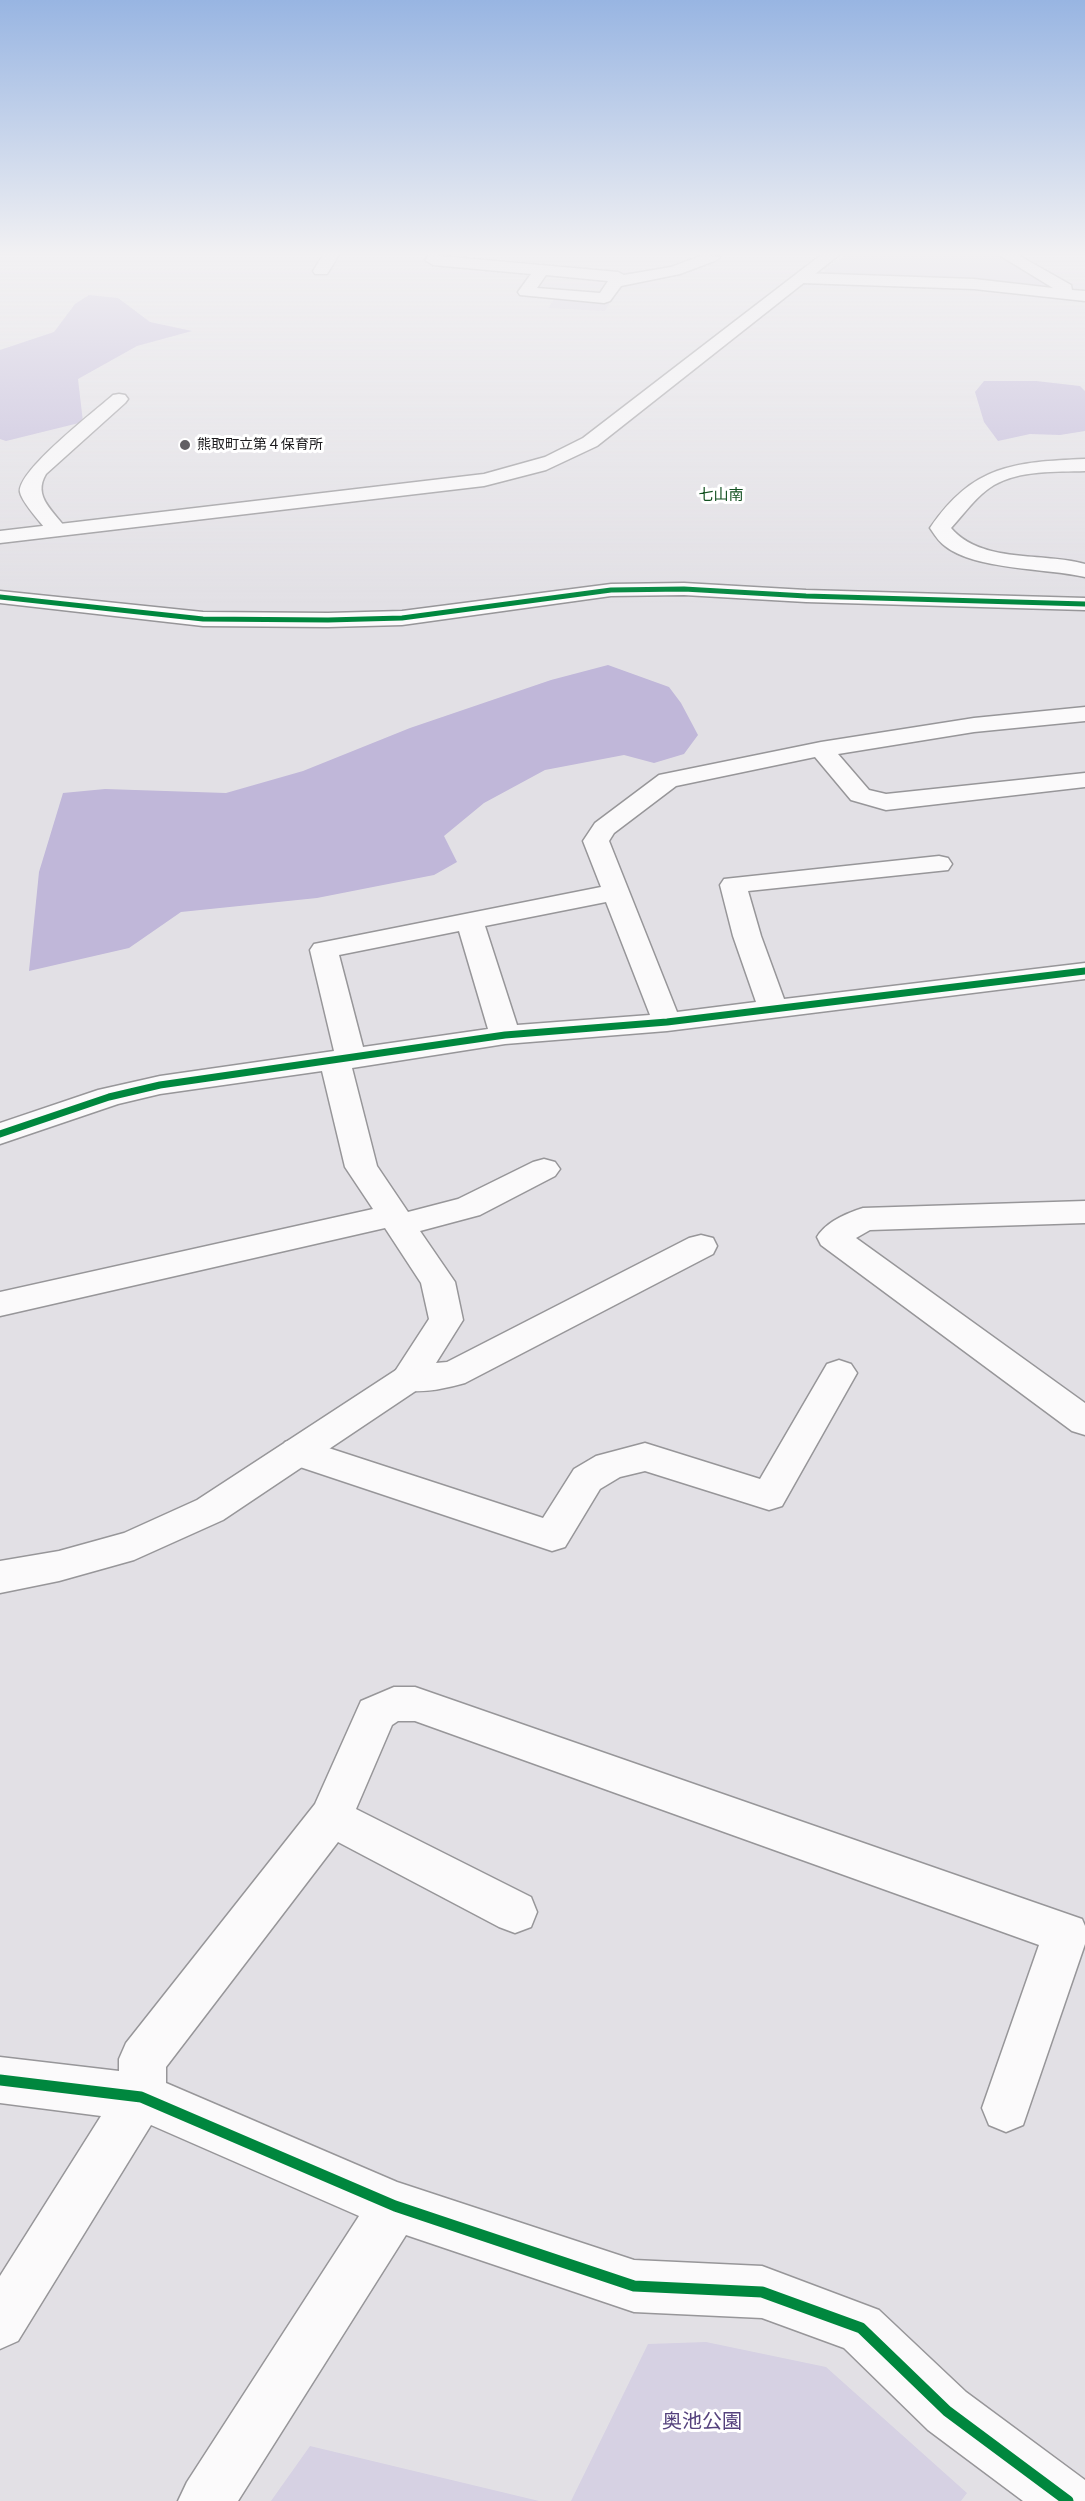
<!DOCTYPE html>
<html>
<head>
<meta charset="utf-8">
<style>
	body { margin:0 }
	canvas { display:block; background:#e2e0e5 }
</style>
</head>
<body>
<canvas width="1085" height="2501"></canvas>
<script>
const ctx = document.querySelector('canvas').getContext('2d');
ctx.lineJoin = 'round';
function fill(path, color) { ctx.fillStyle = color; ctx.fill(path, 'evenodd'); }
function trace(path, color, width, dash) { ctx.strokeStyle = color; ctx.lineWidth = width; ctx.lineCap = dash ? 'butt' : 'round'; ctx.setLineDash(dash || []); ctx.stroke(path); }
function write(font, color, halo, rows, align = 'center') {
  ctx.font = font + ' Rubik,"Noto Sans JP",sans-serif'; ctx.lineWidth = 6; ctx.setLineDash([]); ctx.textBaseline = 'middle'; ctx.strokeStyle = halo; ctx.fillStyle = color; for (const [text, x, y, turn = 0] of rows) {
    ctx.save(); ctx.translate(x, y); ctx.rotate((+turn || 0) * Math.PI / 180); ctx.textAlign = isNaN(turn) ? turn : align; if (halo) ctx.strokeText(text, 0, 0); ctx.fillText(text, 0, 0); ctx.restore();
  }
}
fill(new Path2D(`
	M845,255H998L1063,293L821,274Z
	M555,298L610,302L605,311L548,308Z
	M706,2342L826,2367L967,2493L961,2501H571L648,2344Z
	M310,2446L539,2501H271Z`), '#d6d1e3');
fill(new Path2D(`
	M89,295L118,298L150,322L192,331L137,346L78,379L83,422L6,441L0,439V350L54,332L75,304Z
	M984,381H1036L1080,386L1085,391V431L1060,435L1030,434L998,441L984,422L975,392Z
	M608,665L669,687L681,703L698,735L684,754L654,763L624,755L545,770L484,803L444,836L457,862L434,875L317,898L181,912L129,948L29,971L39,872L63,793L105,789L226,793L303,771L410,728L551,680Z`), '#c0b7d9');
const minor = new Path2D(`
	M323,255H339L327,274H315L313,271Z
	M429,255L618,272L624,275L671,267L703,255L720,257L717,260L680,274L621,286L610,301L604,303L520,295L518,292L531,274L433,265L425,260ZM546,275L608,281L600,293L537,288Z
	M999,255H1018L1071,285L1072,290L1085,291V301L974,289L802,283L794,278L802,273L974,279L1053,288Z
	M119,394L125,395L128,399L125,403L46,474C32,497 54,511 67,530L64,534H50C43,525 22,503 20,492C17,471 95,411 113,395Z
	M1085,459V471C1056,472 1020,470 994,485C977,495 964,514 951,528C982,564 1043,552 1085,564V577C1046,568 975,570 945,546C939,542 934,534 930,528C973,465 1014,462 1085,459Z
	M1085,707V721L974,732L838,754L869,790L886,794L1085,773V787L886,810L851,800L815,757L676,786L614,833L609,841L677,1012L756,1002L733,936L720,885L724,879L939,856L948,858L952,864L948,870L748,891L761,936L784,999L1085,963V979L667,1031L505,1044L352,1068L377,1166L408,1212L458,1199L533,1162L544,1159L555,1162L560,1169L555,1176L480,1215L420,1231L455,1282L463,1320L436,1363L447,1362L689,1238L701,1235L713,1238L717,1246L713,1254L465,1383C444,1389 417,1395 396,1388L390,1379L429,1319L421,1283L385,1228L0,1316V1292L373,1209L345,1167L322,1071L160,1094L118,1104L0,1144V1123L98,1090L160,1076L334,1051L310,950L314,944L601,887L583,841L595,823L659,775L821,742L974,718ZM606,902L650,1015L517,1025L485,926ZM459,931L488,1029L363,1047L339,955Z
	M1085,1201V1223L870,1230L856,1238L1085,1403V1435L1072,1431L821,1245L817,1237C826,1222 847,1213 863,1208Z
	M839,1360L851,1364L857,1373L782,1506L769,1510L645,1471L620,1477L600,1489L565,1547L552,1551L285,1462L280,1452L285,1442L298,1438L543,1518L574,1469L596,1456L645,1443L760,1479L827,1364Z
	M394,1687H415L1082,1919L1085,1926V1944L1023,2125L1006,2132L989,2125L982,2108L1039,1945L415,1721H398L392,1725L356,1809L531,1897L537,1912L531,1927L515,1933L499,1927L338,1842L166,2067V2083L397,2182L634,2260L762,2266L879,2310L966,2392L1085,2480V2501H1023L928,2430L844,2348L762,2318L634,2312L406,2235L238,2501H178L187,2482L359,2216L151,2125L18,2341L0,2349V2276L101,2116L0,2103V2057L119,2071V2059L126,2043L315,1804L361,1701Z`);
const tertiary = new Path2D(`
	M821,255H839L597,446L546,470L484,486L0,543V531L484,474L545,457L583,438Z
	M684,583L806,590L1085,598V610L806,602L684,595L611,596L402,625L328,627L203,626L0,603V591L203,612L328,613L402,611L611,584Z
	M408,1366L420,1370L426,1379L420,1388L223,1520L134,1560L59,1581L0,1593V1561L59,1551L124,1533L197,1500L396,1370Z`);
trace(minor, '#979699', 3);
trace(tertiary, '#979699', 3);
fill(minor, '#fbfafb');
fill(tertiary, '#fbfafb');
trace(new Path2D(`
	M0,597L203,619L328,620L402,618L611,590L684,589L806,596L1085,604`), '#00873e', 5);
trace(new Path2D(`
	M0,1134L109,1097L160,1085L505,1035L667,1022L1085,971`), '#00873e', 7);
trace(new Path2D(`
	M0,2080L141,2097L395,2206L634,2286L762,2292L861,2328L947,2411L1068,2501`), '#00873e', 11);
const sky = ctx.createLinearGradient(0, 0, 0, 605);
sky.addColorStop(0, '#98b5e2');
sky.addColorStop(0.42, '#f2f1f3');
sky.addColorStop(1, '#f2f1f300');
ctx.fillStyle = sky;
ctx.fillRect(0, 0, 1085, 605);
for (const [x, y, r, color] of [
	[185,445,6,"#615f63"]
]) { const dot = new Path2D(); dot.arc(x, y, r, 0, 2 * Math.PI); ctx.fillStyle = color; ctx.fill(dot); trace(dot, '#fff', 2); }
write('14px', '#1b1a1d', '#fff', [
	["熊取町立第４保育所",197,445]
], 'left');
write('15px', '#145222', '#fff', [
	["七山南",721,496]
]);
write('20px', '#55427d', '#fff', [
	["奥池公園",702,2422]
]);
</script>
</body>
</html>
